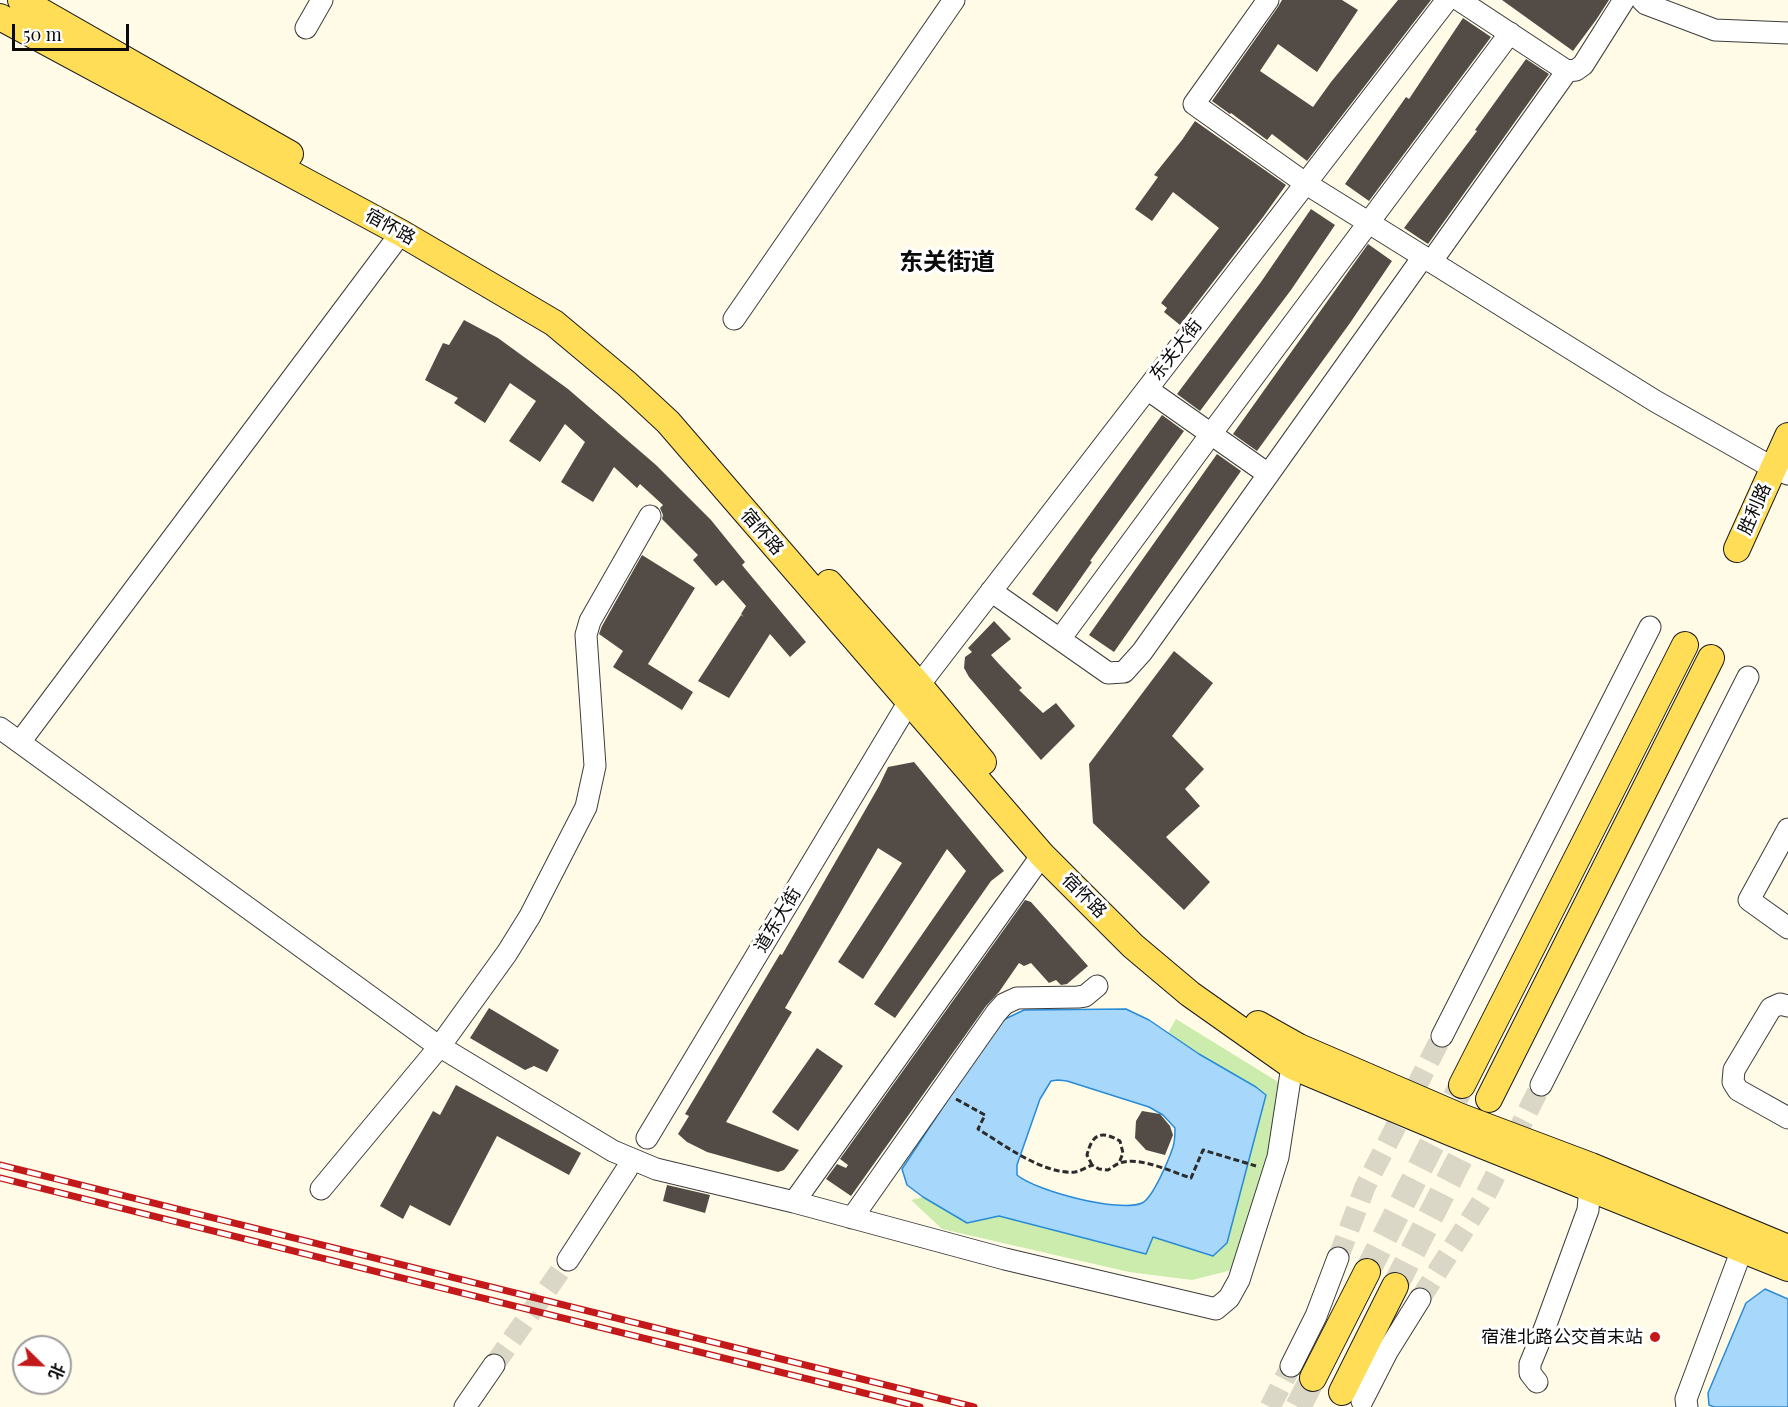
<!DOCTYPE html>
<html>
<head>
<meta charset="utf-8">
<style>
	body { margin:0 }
	#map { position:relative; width:1788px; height:1407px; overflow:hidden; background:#fffbe7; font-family:"Playfair Display","Noto Sans SC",serif }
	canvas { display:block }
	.north { position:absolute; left:12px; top:1335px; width:60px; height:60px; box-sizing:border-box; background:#fff; border:2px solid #9d9d9d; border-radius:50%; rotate:113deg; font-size:16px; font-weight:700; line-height:24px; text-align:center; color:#0a0a0a }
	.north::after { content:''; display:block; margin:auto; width:21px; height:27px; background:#c3191a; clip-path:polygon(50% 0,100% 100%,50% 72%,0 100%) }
	.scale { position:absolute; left:12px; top:24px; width:117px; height:27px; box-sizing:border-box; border:3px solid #0a0a0a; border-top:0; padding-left:8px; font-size:18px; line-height:21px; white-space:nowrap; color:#0a0a0a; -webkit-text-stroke:4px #fff; paint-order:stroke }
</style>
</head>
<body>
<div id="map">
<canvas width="1788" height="1407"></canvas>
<div class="north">北</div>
<div class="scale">50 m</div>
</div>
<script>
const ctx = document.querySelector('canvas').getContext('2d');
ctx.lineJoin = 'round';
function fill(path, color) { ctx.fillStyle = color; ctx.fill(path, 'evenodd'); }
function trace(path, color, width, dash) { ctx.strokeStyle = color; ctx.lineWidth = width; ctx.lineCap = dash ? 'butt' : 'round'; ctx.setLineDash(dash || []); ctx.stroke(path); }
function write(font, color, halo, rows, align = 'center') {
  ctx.font = font + ' "Playfair Display","Noto Sans SC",serif'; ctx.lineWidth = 6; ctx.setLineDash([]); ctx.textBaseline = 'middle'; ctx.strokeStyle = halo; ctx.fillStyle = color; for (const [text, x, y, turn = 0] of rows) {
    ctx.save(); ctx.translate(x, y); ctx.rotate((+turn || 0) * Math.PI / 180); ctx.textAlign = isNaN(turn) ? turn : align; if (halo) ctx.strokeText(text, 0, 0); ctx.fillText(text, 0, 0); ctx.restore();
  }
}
fill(new Path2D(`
	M1176,1019L1283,1085L1279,1129L1236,1269L1192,1280L1129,1272L942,1229L911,1200L923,1197L967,1223L999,1216L1145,1254L1153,1237L1213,1256L1199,1054L1168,1033Z`), '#ccecae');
const water = new Path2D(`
	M1126,1009L1149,1020L1199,1054L1256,1087L1266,1095L1227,1243L1213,1256L1153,1237L1146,1254L999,1216L967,1223L923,1197L907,1185L902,1169L962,1078L1003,1020L1024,1010ZM1058,1080L1067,1081L1149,1107L1163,1115L1175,1128C1175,1135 1175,1141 1173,1147C1169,1159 1153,1198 1142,1203C1119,1213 1036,1191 1017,1175V1165L1040,1099L1051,1081Z
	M1765,1289L1788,1299V1407H1714L1709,1405L1708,1393L1746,1303Z`);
fill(water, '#a7d8fb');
trace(water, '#298bd7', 1.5);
fill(new Path2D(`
	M1282,0H1342L1358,10L1317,72L1278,44L1260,71L1313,107L1331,82L1398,0H1431L1307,161L1272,134L1267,140L1231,113L1230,114L1212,101L1278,7Z
	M1502,0H1609L1596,20L1573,51Z
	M1463,18L1491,37L1369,201L1345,184L1406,97L1409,99Z
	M1526,59L1549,74L1428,244L1404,228L1477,131L1475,130Z
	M1195,121L1286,185L1263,217L1180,325L1164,312L1167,308L1161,303L1219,228L1173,192L1152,221L1135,209L1158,177L1154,175L1182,140Z
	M1311,209L1335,225L1291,290L1200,411L1177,394L1261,282Z
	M1368,244L1392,261L1350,323L1257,451L1233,434Z
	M464,320L498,338L568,389L656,465L711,520L745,562L742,565L806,642L790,657L770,634L729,698L698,681L741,615L744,617L741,614L746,606L723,580L716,586L693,560L698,555L662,519L663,515L660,508L663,505L640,484L637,488L614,467L593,502L561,482L585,442L565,424L540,462L509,441L536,401L510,383L485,423L454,403L458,398L425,380L443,343L449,345Z
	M1162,415L1184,431L1090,561L1092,562L1057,612L1032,594Z
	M1217,454L1241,471L1114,652L1089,635Z
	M642,555L695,588L648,664L693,692L682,710L613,667L623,651L599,634L602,626Z
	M994,621L1011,639L991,655L999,664L1022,688L1019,690L1043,713L1056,703L1075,726L1041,760L969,677L964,668L965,657L972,652L968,648Z
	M1174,651L1213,683L1172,736L1204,769L1185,789L1200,806L1166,837L1210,882L1184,910L1093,823L1089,764Z
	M914,762L1004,871L991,881L895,1018L874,1004L966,871L947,849L863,979L838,962L902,863L878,848L785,1008L792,1012L726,1122L799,1150L784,1170L778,1172L707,1152L687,1142L678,1134L689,1116L685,1114L780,954L782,955L879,786L888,767Z
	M1025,900L1031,902L1088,966L1067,984L1061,985L1056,980L1049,983L1031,963L1024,966L1019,963L999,992L986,1006L851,1196L826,1179L837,1164L846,1168L848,1165L840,1159Z
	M489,1008L559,1050L547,1072L534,1066L525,1070L470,1038Z
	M817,1048L843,1066L798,1131L772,1112Z
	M456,1085L581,1153L569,1175L497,1136L450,1226L410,1205L403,1219L380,1206L433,1111L440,1115Z
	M1142,1111L1160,1114L1170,1126L1173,1135L1165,1155L1146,1150L1135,1138L1136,1121Z
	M667,1185L710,1195L705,1213L663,1201Z`), '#534c46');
trace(new Path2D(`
	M1338,1258L1365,1187L1442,1036
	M1420,1299L1484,1198L1541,1085
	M494,1365L568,1260
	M1270,1407L1291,1366`), '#dad7c6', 21, [21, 10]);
trace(new Path2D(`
	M1367,1272L1462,1085
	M1395,1286L1479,1121
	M1298,1407L1313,1378`), '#dad7c6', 26, [26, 13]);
const minor = new Path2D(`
	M1268,0L1194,104L1305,183L1655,401L1773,468L1788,474
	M1642,0L1646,4L1715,30L1788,33
	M306,28L322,0
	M1567,71L1576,70L1583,65L1624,0
	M1431,262L1567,71L1459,0
	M734,319L954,0
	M1147,389L1211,434L1510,33
	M991,591L1108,673L1124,672L1142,652L1423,257
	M1060,639L1211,434L1268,474
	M0,728L434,1043L613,1151L656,1169L794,1202L1005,1259L1216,1309L1229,1298L1239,1280L1278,1157L1292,1066
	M20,742L401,233
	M1788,829L1749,900L1788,928
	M1788,1006L1780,1004L1771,1008L1734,1070L1733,1082L1738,1090L1788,1118
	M1442,1036L1650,627
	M1541,1085L1748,677
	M647,1138L919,685L1447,0
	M321,1189L440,1046L507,953L530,916L586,807L595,766L586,635L590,621L650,516
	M794,1202L1042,855
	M852,1218L996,1013L1004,1004L1017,998L1078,997L1085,996L1097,986
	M568,1260L627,1169
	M1291,1366L1316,1316L1338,1258
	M1537,1382L1530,1373V1364L1544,1330L1588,1210L1591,1173
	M1362,1401L1387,1352L1420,1299
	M465,1407L494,1365
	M1687,1407L1686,1399L1747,1236`);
const major = new Path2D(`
	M21,0L290,154
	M0,17L401,233L554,323L627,384L668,422L1042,855L1133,946L1190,994L1292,1066L1452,1133L1788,1268
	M1737,549L1788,436
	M829,583L919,685L983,762
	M1258,1024L1299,1047L1461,1117L1591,1166L1788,1248
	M1462,1085L1685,645
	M1489,1099L1711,658
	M1313,1378L1367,1272
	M1342,1392L1395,1286`);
trace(minor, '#3d3d3d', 23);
trace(major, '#1b1b1b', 28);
trace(new Path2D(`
	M956,1099L985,1115L978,1129C1004,1145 1044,1175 1075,1172C1081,1171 1087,1167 1092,1165L1099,1169L1108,1170C1112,1168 1116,1164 1120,1163C1139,1156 1172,1172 1191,1178L1203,1150L1256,1166
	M1092,1165L1087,1155C1092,1134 1101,1130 1120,1141L1123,1153L1119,1163`), '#2c2c2c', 3, [6, 3]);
trace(minor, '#fff', 21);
trace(major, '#ffdd57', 26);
const rail = new Path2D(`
	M0,1165L974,1407
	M0,1178L920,1407`);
trace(rail, '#c3191a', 7);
trace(rail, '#fff', 4.5, [14]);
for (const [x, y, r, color] of [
	[1655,1337,6,"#c3191a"]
]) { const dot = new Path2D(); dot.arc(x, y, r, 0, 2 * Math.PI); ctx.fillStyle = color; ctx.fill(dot); trace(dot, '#fff', 2); }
write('18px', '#0a0a0a', '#fff', [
	["宿怀路",390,227,29],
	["东关大街",1176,350,-52],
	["胜利路",1755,509,-66],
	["宿怀路",762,532,49],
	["宿怀路",1084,896,45],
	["道东大街",778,920,-59]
]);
write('18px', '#0a0a0a', '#fff', [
	["宿淮北路公交首末站",1643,1337]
], 'right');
write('bold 24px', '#0a0a0a', '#fff', [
	["东关街道",947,263]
]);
</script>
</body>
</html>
